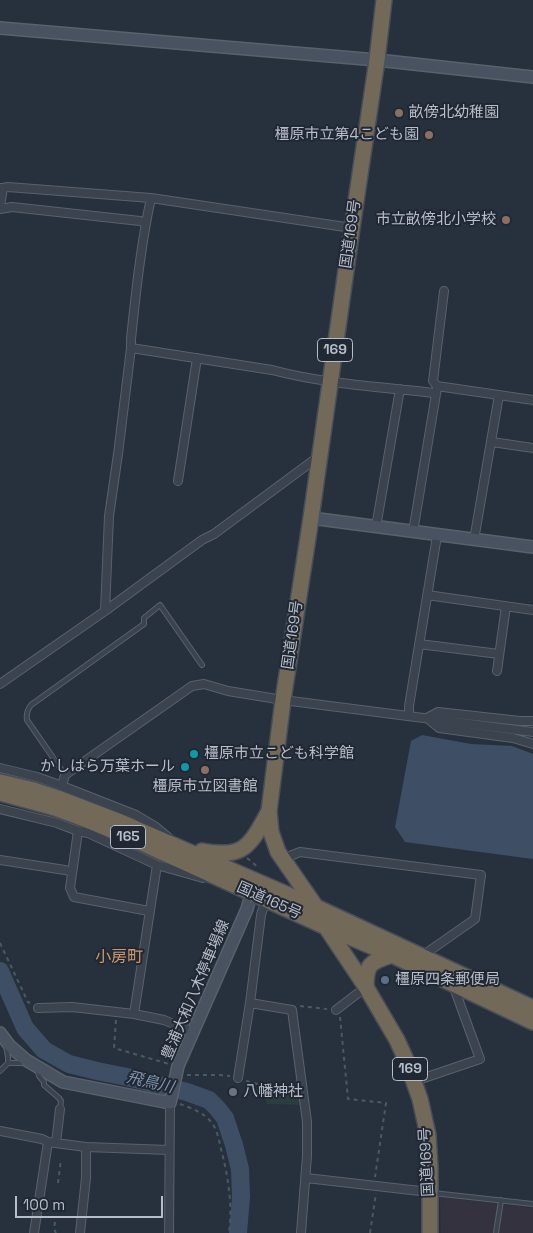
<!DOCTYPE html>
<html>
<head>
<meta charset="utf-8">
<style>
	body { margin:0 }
	#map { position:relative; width:533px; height:1233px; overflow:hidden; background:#27313e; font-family:"Space Grotesk",sans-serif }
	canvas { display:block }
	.scale { position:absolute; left:15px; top:1196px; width:148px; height:22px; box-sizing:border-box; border:2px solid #b7bec9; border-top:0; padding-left:6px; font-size:15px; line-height:18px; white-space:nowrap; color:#b7bec9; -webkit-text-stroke:4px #202833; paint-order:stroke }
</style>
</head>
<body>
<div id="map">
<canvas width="533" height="1233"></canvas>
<div class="scale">100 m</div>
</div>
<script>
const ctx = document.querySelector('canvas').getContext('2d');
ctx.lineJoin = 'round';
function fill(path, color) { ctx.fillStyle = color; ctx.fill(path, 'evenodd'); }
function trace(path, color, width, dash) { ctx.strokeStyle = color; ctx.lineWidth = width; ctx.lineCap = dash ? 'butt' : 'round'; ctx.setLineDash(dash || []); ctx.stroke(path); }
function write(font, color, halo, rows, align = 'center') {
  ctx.font = font + ' "Space Grotesk","Noto Sans JP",sans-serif'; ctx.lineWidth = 4; ctx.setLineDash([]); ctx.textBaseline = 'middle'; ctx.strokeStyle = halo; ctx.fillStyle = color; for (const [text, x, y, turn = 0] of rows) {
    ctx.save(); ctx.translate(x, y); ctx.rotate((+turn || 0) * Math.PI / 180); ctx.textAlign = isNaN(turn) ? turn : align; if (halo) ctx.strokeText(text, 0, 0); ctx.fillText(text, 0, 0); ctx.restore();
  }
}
fill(new Path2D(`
	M440,1197L533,1208V1233H441Z`), '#34323f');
fill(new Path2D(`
	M261,1085L303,1090L305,1105L267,1104Z`), '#2a3e40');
fill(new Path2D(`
	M422,735L471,744L512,746L533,754V859L405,842L395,827L411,741Z`), '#3e4e65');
trace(new Path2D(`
	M0,971L25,1028L44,1050L69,1064L97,1071L127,1077L187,1092L209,1100L217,1108L225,1118L234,1145L240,1169L241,1197L238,1233`), '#3e4e65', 18);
const lane = new Path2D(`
	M65,775L27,720C26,714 27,710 31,705L144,624V618L160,605L202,665
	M6,1046L8,1057V1063
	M0,1071L8,1063H21L24,1061
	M38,1071L39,1076L44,1082V1085L59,1098L61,1101L60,1109
	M433,1193L533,1204
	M496,1233L501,1200`);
const street = new Path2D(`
	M0,188H3L8,187L151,198L352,228
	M0,206L3,188
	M0,209L12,207L140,221L146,223
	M444,291L433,381L437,386L533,400
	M131,348L272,370C325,384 381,387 436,393
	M492,442L533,448
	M178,481L197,358
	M376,527L400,389
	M413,532L437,388
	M474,540L499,395
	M427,595L533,610
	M105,611L109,516L118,454L131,348V339C136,291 141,244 151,198
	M419,644L499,654
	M497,671L506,606
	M0,684L105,611L202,540L214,534L318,457
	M409,716V706L437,536
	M533,721H520L438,712L427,718L439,728L513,738L533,744
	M0,768L37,777L62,786L136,815L156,827L168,837
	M62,786L65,775L192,686L204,684L228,691L283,700L533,732
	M0,809L57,823L78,831L88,833L157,865L203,878
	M78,831L70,888L74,897L149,911
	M282,859L300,852L481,875L475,919L422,956
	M0,860L65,870L72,872
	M266,899L261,915L250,1003L292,1010L307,1122V1156L301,1233
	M38,1008L72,1007L134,1014L164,1020L193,1032
	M336,1010L366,987
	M134,1014L157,865
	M238,1078L250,1003
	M415,1081L480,1059L453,985
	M0,1131L42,1139L48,1142L86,1147L169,1150
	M56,1143L60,1109
	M306,1178L429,1192
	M34,1233L48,1142
	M80,1233L86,1178V1147
	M169,1233L170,1103`);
const secondary = new Path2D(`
	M0,28L377,60L533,77
	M311,518L533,547
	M0,1033L10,1046L26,1060L63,1082L170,1103L178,1066L247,909L253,887`);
const highway = new Path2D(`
	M384,0L377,60L352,228L311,518L283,700L269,811L271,832L278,852L316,907L326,927L366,987L397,1040L407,1062L420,1099L428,1135L430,1167V1233
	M0,782L34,790L58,798L118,821L316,907L533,1008
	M0,793L55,808L87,820L135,840L326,927L392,955L533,1022
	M202,851C244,859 250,846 269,811
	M366,987C366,964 370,962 392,955`);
trace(lane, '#59616c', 6);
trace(street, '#59616c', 10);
trace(secondary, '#59616c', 14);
trace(highway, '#464e59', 18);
trace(new Path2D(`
	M247,858L259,868
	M0,943L28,1002L30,1003
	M300,1006L327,1009
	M340,1017L348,1099L386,1103L375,1177
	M116,1020L114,1048L169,1064
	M187,1075H219L230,1076
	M246,1081L262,1085L293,1089
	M180,1104C191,1108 205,1113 212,1123C217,1130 219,1140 221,1149C228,1176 233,1205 229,1233
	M58,1183L61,1159
	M55,1222L54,1229L56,1233
	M370,1233L376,1193`), '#495b5e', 2, [4, 4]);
trace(lane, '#3b434e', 4);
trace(street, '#3b434e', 8);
trace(secondary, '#495260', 11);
trace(highway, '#736959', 15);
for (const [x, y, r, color] of [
	[399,113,5,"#8d6e63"],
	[429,135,5,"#8d6e63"],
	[506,220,5,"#8d6e63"],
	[194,754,5,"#0f9aa8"],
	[185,767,5,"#0f9aa8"],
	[205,770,5,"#8d6e63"],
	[385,980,5,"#5c6f8a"],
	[233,1092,5,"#6b7280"]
]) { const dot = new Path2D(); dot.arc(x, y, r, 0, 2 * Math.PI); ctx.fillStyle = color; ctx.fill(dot); trace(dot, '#202833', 2); }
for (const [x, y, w] of [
	[335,350,35],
	[128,837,35],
	[410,1069,35]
]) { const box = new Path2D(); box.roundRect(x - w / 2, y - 11.5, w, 23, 4); ctx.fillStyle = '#202833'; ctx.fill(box); trace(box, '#b7bec9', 1); }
write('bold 14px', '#b7bec9', null, [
	["169",335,350],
	["165",128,837],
	["169",410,1069]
]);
write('15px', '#b7bec9', '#202833', [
	["畝傍北幼稚園",409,113],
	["橿原市立第4こども園",419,135,"right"],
	["市立畝傍北小学校",496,220,"right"],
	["橿原市立こども科学館",204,754],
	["かしはら万葉ホール",175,767,"right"],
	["橿原市立図書館",205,787,"center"],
	["橿原四条郵便局",395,980],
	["八幡神社",243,1092]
], 'left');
write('15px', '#b7bec9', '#202833', [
	["国道169号",351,234,-82],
	["国道169号",293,635,-82],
	["国道165号",269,901,24],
	["豊浦大和八木停車場線",196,990,-67],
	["国道169号",427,1162,-93]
]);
write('16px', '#cd986e', '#202833', [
	["小房町",119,958]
]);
write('italic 16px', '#8194ad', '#202833', [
	["飛鳥川",150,1083,13]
]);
</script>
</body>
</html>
